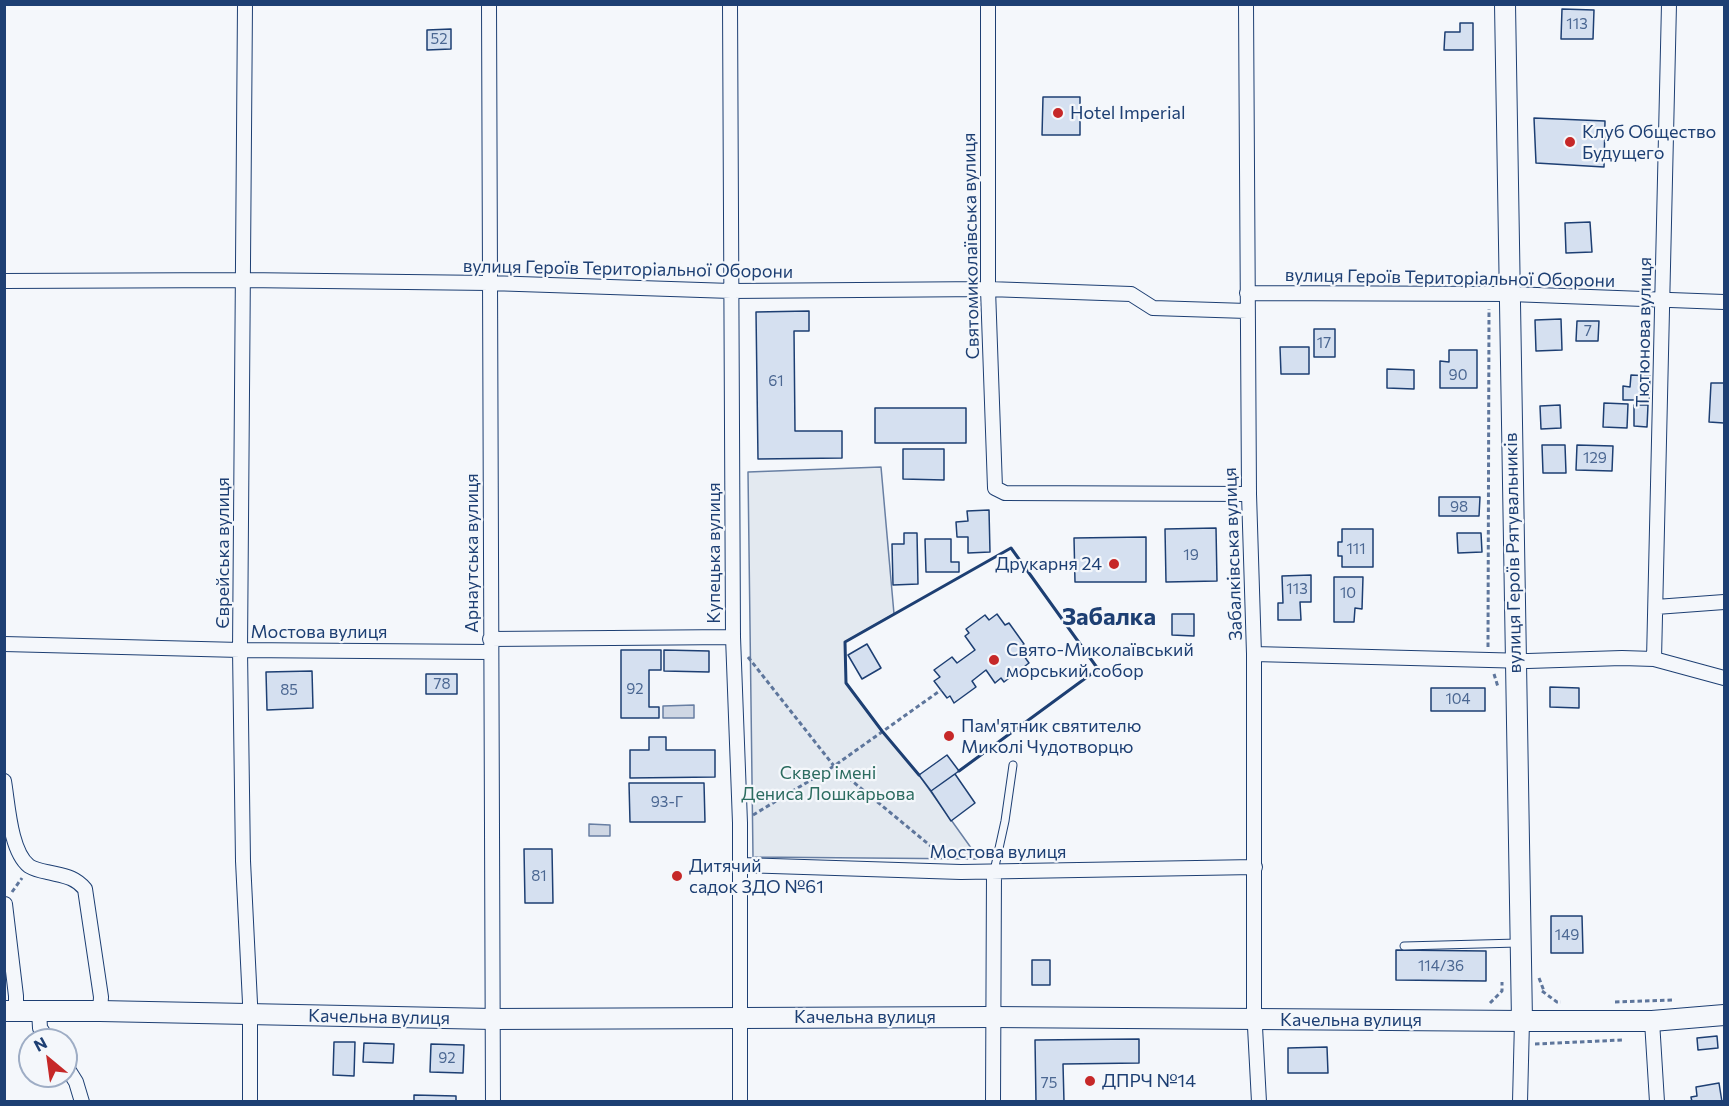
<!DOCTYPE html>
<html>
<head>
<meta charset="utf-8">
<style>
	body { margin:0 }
	#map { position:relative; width:1729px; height:1106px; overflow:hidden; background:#f4f7fb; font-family:Commissioner,sans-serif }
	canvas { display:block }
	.frame { position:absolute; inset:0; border:6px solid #1d3f73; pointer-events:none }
	.north { position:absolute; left:18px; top:1028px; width:60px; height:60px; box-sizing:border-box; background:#f4f7fb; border:2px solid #9eadc5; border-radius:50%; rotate:331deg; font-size:16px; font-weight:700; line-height:24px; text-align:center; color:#1d3f73 }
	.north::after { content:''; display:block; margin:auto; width:21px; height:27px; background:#c62828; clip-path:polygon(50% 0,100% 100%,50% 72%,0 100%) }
</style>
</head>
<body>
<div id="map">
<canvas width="1729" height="1106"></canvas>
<div class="frame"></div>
<div class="north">N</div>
</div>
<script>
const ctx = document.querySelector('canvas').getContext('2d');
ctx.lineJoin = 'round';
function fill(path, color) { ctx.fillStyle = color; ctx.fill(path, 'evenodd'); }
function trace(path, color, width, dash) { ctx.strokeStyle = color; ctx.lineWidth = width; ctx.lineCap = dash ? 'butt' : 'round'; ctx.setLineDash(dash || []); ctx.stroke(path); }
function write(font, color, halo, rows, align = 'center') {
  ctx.font = font + ' Commissioner,sans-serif'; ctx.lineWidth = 4.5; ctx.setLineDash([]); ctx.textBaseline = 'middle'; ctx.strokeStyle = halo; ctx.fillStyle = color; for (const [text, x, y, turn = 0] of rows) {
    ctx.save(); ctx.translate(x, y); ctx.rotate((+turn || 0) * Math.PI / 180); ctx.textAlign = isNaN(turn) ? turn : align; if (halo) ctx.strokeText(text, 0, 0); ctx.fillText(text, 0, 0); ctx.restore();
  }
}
const green = new Path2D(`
	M881,467L894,614L845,642L846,683L882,731L919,775L979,859L753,857L748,472Z`);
fill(green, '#e3e9f0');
trace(green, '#687fa3', 1.5);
const water = new Path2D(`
	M694,705V718H663V706Z
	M589,824L610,825V836H589Z`);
fill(water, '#cfd7e4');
trace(water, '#687fa3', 1.5);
const building = new Path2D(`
	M1562,9L1594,10L1593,39H1561Z
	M1460,23H1473V50H1444L1445,32H1460Z
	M451,29V49L427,50V30Z
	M1043,97H1080V135H1042Z
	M1534,118L1605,121L1604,167L1536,163Z
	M1590,222L1592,252L1566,253L1565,223Z
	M809,311V331H794L795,431H842V458L758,459L756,312Z
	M1561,319L1562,350L1536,351L1535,320Z
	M1577,321H1599L1598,341H1576Z
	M1314,329H1335V357H1314Z
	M1280,347H1309V374H1281Z
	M1449,350H1477V388H1440V361L1449,362Z
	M1387,369L1414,370V389L1387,388Z
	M1631,375L1650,376L1649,400H1623V386L1630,387Z
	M1711,383H1724V423L1709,422Z
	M1604,403L1628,404L1627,428L1603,427Z
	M1560,405L1561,428L1541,429L1540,406Z
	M1634,405H1648L1647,427L1634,426Z
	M875,408H966V443H875Z
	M1542,445H1565L1566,473H1543Z
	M1577,445L1613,446L1612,471L1576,470Z
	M903,449H944V480L903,479Z
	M1439,497H1480L1479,516H1439Z
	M989,510L990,552L968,553V537H957L956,522L968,521L967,511Z
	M1216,528L1217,581L1166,582L1165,529Z
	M1342,529H1373V567H1342V556H1338V542H1342Z
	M904,533H917L918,584L893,585L892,544H904Z
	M1457,533H1481L1482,552L1458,553Z
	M1146,537V582H1075L1074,538Z
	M925,539H951V562H959V572H926Z
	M1311,575V602H1300L1301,620H1278V603H1283L1282,576Z
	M1334,577H1363L1362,609L1355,608L1354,622H1334Z
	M997,614L1005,625L1009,623L1024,644L1019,649L1029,663L1004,682L1001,678L995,683L986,670L972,681L976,687L954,703L950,696L947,698L934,681L940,677L934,670L952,657L957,663L975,650L965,636L969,633L966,629L985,615L989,620Z
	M1172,614H1194V636L1172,635Z
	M867,644L881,668L862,679L848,655Z
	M621,650H661V670H649V707H659V718H621Z
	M664,650L709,651V672L664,671Z
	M312,671L313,708L267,710L266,672Z
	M426,674H457V694H426Z
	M1550,687L1579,688V708L1550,707Z
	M1431,688H1485V711H1431Z
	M649,737H666V750H715V777L630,778V750H649Z
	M947,755L959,771L931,791L919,775Z
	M955,774L975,803L951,821L931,791Z
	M629,783H704L705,822H630Z
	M524,849H552L553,903H525Z
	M1551,916H1582L1583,953H1551Z
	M1396,950L1486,951V981L1396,980Z
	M1032,960H1050V985H1032Z
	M1717,1036L1718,1048L1698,1050L1697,1038Z
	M1139,1039V1063L1063,1064L1064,1102H1036L1035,1040Z
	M334,1042H355L354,1076L333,1075Z
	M364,1043L394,1044L393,1063L363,1062Z
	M431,1044L464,1045L463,1073L430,1072Z
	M1327,1047L1328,1073H1288V1048Z
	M1719,1083L1722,1102H1692L1691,1097L1697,1096L1696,1087Z
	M414,1095L456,1096V1102H414Z`);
fill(building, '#d5e0f0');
trace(building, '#1d3f73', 1.5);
const lane = new Path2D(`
	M994,871L1005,821L1013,765
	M1404,946L1518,943`);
const street = new Path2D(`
	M245,4L240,650L243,861L250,1003V1102
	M489,4L493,1102
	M730,4L733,637L740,823V1102
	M988,4V289L995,488L1005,493L1249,494
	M1246,4L1249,494L1254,654V1008L1259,1102
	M4,281L243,280L489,283L731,291L988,289L1131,294L1153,308L1247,311
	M1247,293L1510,294L1724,302
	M1656,607L1724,602
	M490,639L733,637
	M4,644L240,650L490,652
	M1254,654L1528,661L1622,658L1654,659L1724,678
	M1654,659L1669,4
	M4,781C8,804 10,851 29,866C34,869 42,871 47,872C63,876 74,876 85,889L101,997L100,1011
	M741,865L961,872L1255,867
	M5,904L16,996V1011
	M39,1010L40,1028L48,1040
	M1652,1021L1657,1102
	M66,1066L76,1082L82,1102
	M993,1102L994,871
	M1520,1102L1522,1021`);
const secondary = new Path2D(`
	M1505,4L1522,1021
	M4,1011H100L493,1019L992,1017L1522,1021H1652L1724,1015`);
trace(lane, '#1d3f73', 9);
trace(street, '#1d3f73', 16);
trace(secondary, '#1d3f73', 22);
trace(new Path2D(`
	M1488,647L1489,309
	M748,657L834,766L944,857
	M1494,674L1498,687
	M753,815L834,766L941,690
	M12,892L22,878
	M1539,978L1544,991
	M1542,991L1557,1002H1561
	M1615,1002L1675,1000
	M1490,1003L1502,991V982
	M1535,1044L1622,1040`), '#5e769c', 3, [4.5, 3]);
trace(lane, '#f4f7fb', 7);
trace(street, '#f4f7fb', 14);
trace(secondary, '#f4f7fb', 20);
trace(new Path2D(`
	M919,775L882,731L846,683L845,642L1011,548L1098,669L959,771`), '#1d3f73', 3);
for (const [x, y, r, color] of [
	[1058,113,6,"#c62828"],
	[1570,142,6,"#c62828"],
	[1114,564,6,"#c62828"],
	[994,660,6,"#c62828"],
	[949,736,6,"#c62828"],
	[677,876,6,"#c62828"],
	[1090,1081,6,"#c62828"]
]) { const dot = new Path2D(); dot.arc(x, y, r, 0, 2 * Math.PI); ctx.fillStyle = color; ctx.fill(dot); trace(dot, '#f4f7fb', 2); }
write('15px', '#4b6792', null, [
	["113",1577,24],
	["52",439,39],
	["7",1588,331],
	["17",1324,343],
	["90",1458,375],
	["61",776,381],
	["129",1595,458],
	["98",1459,507],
	["111",1356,549],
	["19",1191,555],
	["113",1297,589],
	["10",1348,593],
	["78",442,684],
	["92",635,689],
	["85",289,690],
	["104",1458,699],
	["93-Г",667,802],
	["81",539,876],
	["149",1567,935],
	["114/36",1441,966],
	["92",447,1058],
	["75",1049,1083]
]);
write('18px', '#1d3f73', '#f4f7fb', [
	["Hotel Imperial",1070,113],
	["Клуб Общество",1582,132],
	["Будущего",1582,153],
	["Друкарня 24",1102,564,"right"],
	["Свято-Миколаївський",1006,650],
	["морський собор",1006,671],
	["Пам'ятник святителю",961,726],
	["Миколі Чудотворцю",961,747],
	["Дитячий",689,866],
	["садок ЗДО №61",689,887],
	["ДПРЧ №14",1102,1081]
], 'left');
write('18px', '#1d3f73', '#f4f7fb', [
	["Святомиколаївська вулиця",971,246,-91],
	["вулиця Героїв Територіальної Оборони",628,269,1],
	["вулиця Героїв Територіальної Оборони",1450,278,1],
	["Тютюнова вулиця",1644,332,-89],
	["Єврейська вулиця",223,553,-90],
	["Арнаутська вулиця",472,553,-90],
	["Купецька вулиця",714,553,-90],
	["вулиця Героїв Рятувальників",1513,553,-91],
	["Забалківська вулиця",1233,554,-92],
	["Мостова вулиця",319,632],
	["Мостова вулиця",998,852],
	["Качельна вулиця",379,1017,1],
	["Качельна вулиця",865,1017],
	["Качельна вулиця",1351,1020]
]);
write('18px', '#2c6c60', '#f4f7fb', [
	["Сквер імені",828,773],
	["Дениса Лошкарьова",828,794]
]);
write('bold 24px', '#1d3f73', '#f4f7fb', [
	["Забалка",1109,617]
]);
</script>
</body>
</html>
